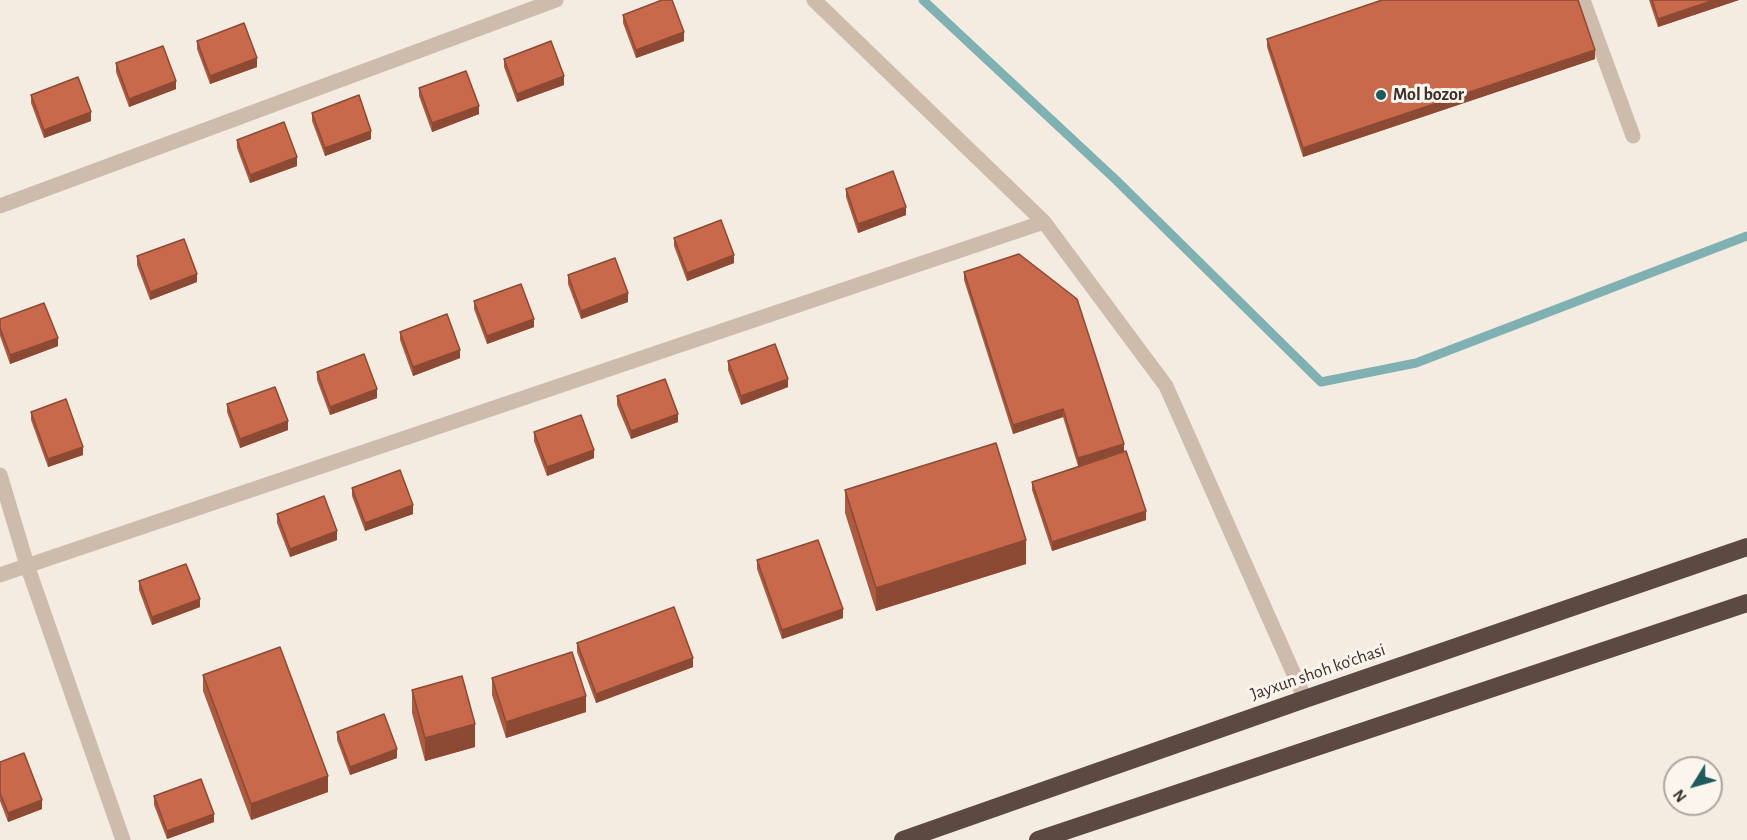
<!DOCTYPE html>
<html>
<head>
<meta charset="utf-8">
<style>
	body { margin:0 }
	#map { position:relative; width:1747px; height:840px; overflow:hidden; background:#f4ebe1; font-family:"Alegreya Sans",sans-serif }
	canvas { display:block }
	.north { position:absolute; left:1663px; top:756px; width:60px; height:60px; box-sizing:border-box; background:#fbf5ee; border:2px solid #aea6a0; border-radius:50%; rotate:233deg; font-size:16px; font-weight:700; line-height:24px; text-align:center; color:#3b302b }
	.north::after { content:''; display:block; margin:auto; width:21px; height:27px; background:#1f5a5e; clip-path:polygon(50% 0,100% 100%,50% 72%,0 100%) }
</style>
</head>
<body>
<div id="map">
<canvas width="1747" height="840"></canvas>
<div class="north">N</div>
</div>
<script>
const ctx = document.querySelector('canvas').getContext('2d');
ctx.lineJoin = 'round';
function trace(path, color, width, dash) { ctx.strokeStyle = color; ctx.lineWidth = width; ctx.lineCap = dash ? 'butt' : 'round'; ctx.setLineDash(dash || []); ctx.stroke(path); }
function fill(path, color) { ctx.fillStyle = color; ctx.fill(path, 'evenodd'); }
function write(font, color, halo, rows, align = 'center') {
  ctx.font = font + ' "Alegreya Sans",sans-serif'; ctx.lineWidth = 6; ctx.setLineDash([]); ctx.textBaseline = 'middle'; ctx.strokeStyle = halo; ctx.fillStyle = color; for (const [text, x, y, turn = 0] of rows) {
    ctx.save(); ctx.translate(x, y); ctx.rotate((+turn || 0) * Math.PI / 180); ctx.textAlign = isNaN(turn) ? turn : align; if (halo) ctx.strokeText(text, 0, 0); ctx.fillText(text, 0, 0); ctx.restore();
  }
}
trace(new Path2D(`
	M923,0L1116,180L1321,382L1416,363L1747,236`), '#7fb0b2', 9);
trace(new Path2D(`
	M1583,0L1633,136`), '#cdbbac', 15);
trace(new Path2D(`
	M814,0L1044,222L1166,386L1305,699
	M0,206L556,0
	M0,475L27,565L123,840
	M0,575L1044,222`), '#cdbbac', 15);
trace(new Path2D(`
	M903,840L1305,699L1747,547
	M1038,840L1747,603`), '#5c4a42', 18);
fill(new Path2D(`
	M1649,0H1739L1658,27Z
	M623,15L684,41L636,58L623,23Z
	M1267,39L1595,59L1303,157L1267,47Z
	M197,41L257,67L210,84L197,49Z
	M504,59L564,85L517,102L504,67Z
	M116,63L176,89L129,107L116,72Z
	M419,88L479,114L432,132L419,96Z
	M31,95L91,121L44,138L31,103Z
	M312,113L371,139L325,156L312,121Z
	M237,140L297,166L250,183L237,148Z
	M846,189L906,215L858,233L846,197Z
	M674,238L734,263L687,281L674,246Z
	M137,256L197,282L150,300L137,265Z
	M964,272L1124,451L1146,520L1052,551L1032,490V482L1078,466L1063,417L1013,434L964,280Z
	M568,275L628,302L581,319L568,284Z
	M474,301L534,327L487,344L474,309Z
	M0,319L58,346L10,364L0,336Z
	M400,332L460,358L413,376L400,340Z
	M728,361L788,387L741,405L728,370Z
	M317,372L377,398L330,415L317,380Z
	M617,396L678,422L631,439L617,405Z
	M227,404L288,430L240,448L227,412Z
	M31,412L83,455L48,467L31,420Z
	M534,432L594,458L547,476L534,441Z
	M352,488L413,514L365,531L352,496Z
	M845,490L1026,564L876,611L845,513Z
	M277,514L337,540L290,557L277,523Z
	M757,560L843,618L782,639L757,569Z
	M139,581L200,607L152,625L139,590Z
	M577,643L693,667L596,703L577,652Z
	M203,675L328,792L251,820L203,691Z
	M492,678L586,712L506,738L492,695Z
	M412,690L475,747L425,761L412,713Z
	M337,732L397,758L350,775L337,740Z
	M0,762L42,809L8,822L0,801Z
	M154,796L214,822L167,839L154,805Z`), '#ac5a40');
fill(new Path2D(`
	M1714,0H1739L1658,27V19Z
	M684,32V41L636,58V50Z
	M1595,50V59L1303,157V148Z
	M257,58V67L210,84V76Z
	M564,76V85L517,102V94Z
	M176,81V89L129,107V99Z
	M479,106V114L432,132V123Z
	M91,112V121L44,138V130Z
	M371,131V139L325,156V148Z
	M297,157V166L250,183V175Z
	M906,207V215L858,233V224Z
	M734,255V263L687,281V273Z
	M197,274V282L150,300V292Z
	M628,293V302L581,319V311Z
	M534,319V327L487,344V336Z
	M58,338V346L10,364V355Z
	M460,350V358L413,376V367Z
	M788,379V387L741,405V396Z
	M377,389V398L330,415V407Z
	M1063,409V417L1013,434V425Z
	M678,414V422L631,439V431Z
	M288,421V430L240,448V439Z
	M1124,444V452L1078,466V458Z
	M83,447V455L48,467V459Z
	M594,450V458L547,476V467Z
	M413,505V514L365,531V523Z
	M1146,511V520L1052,551V542Z
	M337,531V540L290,557V549Z
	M1026,540V564L876,611V588Z
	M200,599V607L152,625V617Z
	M843,609V618L782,639V630Z
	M693,658V667L596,703V694Z
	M586,696V712L506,738V722Z
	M475,724V747L425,761V738Z
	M397,749V758L350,775V767Z
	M328,776V792L251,820V804Z
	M42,800V809L8,822V813Z
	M214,814V822L167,839V831Z`), '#8c4a34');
const building = new Path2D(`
	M662,0H672L684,32L636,50L623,15Z
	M1382,0H1578L1595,50L1303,148L1267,39Z
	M1652,0H1714L1658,19Z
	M244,23L257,58L210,76L197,41Z
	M551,41L564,76L517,94L504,59Z
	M163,46L176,81L129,99L116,63Z
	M466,71L479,106L432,123L419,88Z
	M78,77L91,112L44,130L31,95Z
	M359,95L371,131L325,148L312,113Z
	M284,122L297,157L250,175L237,140Z
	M893,171L906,207L858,224L846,189Z
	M721,220L734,255L687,273L674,238Z
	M184,239L197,274L150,292L137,256Z
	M1019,254L1077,299L1124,444L1078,458L1063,409L1013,425L964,272Z
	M615,258L628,293L581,311L568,275Z
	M521,284L534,319L487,336L474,301Z
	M44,303L58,338L10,355L0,328V319Z
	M447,314L460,350L413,367L400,332Z
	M775,344L788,379L741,396L728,361Z
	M364,354L377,389L330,407L317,372Z
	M665,379L678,414L631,431L617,396Z
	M275,387L288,421L240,439L227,404Z
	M66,399L83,447L48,459L31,412Z
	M581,415L594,450L547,467L534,432Z
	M996,443L1026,540L876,588L845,490Z
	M1126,451L1146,511L1052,542L1032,482Z
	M400,470L413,505L365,523L352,488Z
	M324,496L337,531L290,549L277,514Z
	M818,540L843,609L782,630L757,560Z
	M186,564L200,599L152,617L139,581Z
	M674,607L693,658L596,694L577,643Z
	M280,647L328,776L251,804L203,675Z
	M572,652L586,696L506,722L492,678Z
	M462,676L475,724L425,738L412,690Z
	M384,714L397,749L350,767L337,732Z
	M24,753L42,800L8,813L0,793V762Z
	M201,779L214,814L167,831L154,796Z`);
fill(building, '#c8694b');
trace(building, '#8c4a34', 1.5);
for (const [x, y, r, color] of [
	[1381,95,6,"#1f5a5e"]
]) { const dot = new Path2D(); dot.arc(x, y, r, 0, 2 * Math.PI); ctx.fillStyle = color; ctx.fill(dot); trace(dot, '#fbf5ee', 2); }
write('bold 18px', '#3b302b', '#fbf5ee', [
	["Mol bozor",1393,95]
], 'left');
write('18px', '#3b302b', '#fbf5ee', [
	["Jayxun shoh ko'chasi",1318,672,-19]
]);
</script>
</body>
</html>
